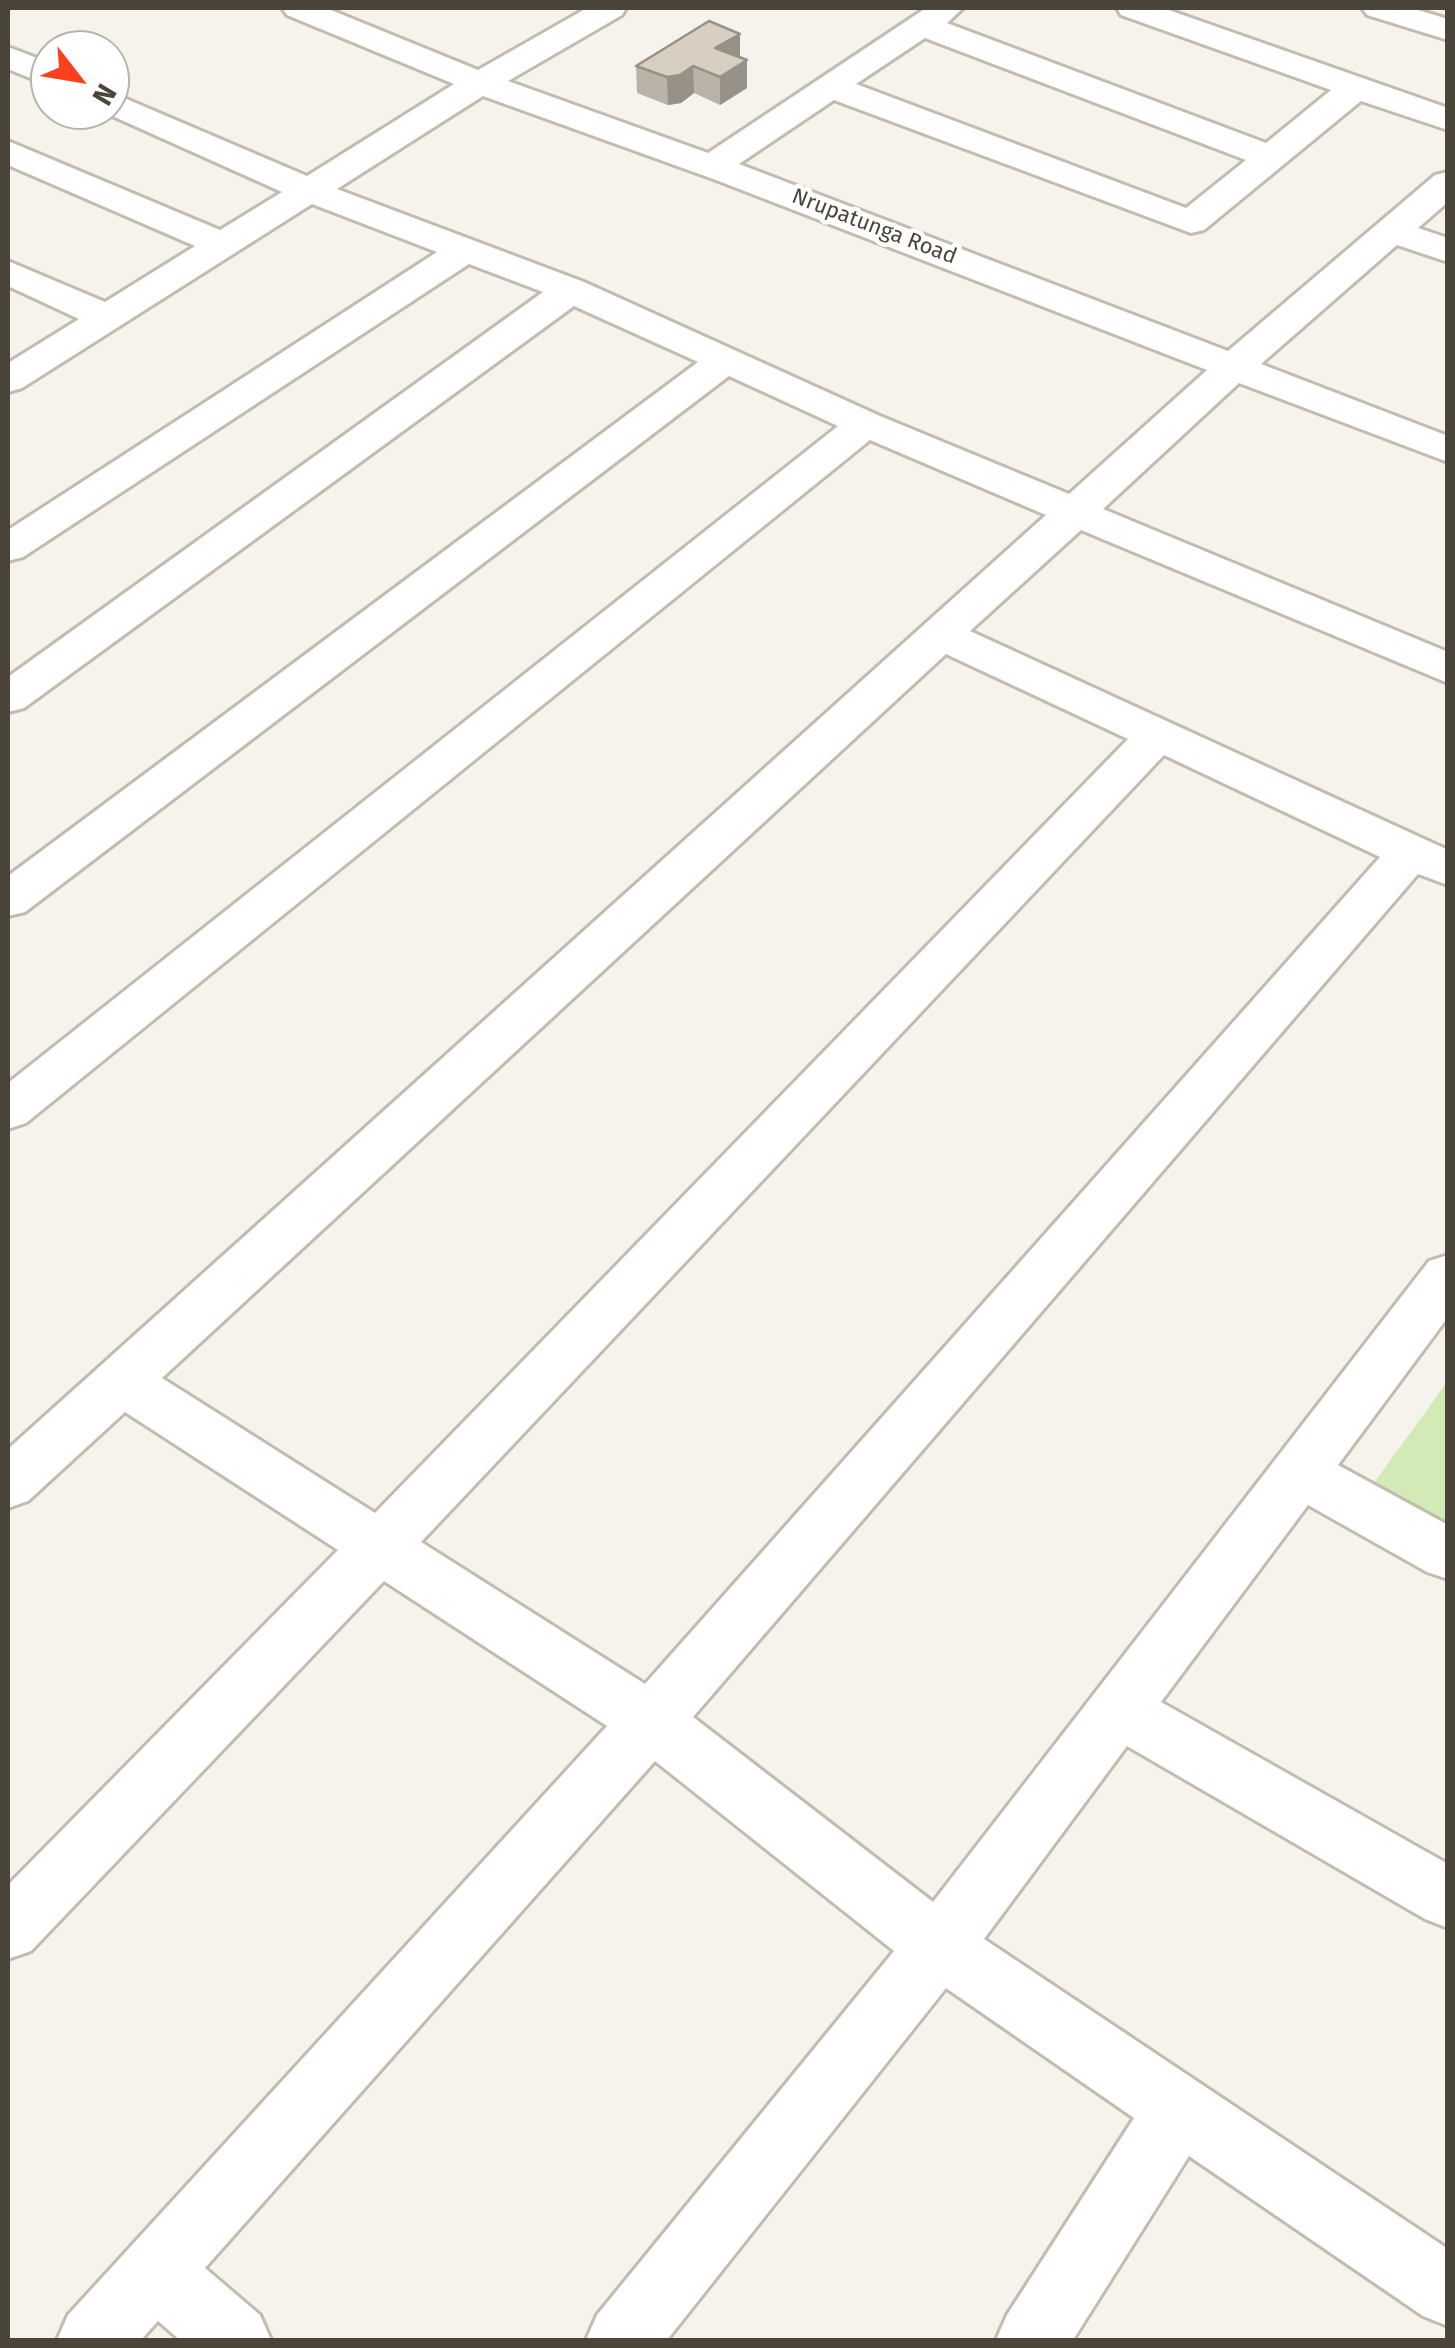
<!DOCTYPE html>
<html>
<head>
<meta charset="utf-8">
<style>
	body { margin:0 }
	#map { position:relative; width:1455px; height:2348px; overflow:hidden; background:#f6f3ec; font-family:"Fira Sans",sans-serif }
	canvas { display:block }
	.frame { position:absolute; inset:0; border:10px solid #4b4439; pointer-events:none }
	.north { position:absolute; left:30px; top:30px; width:100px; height:100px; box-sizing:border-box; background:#fff; border:2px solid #b7b4b0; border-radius:50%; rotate:121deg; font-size:28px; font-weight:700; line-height:40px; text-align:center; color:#4b4439 }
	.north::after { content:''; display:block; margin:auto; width:35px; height:45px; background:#fc3f1d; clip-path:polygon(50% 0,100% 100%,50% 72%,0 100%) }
</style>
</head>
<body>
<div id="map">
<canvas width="1455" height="2348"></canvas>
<div class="frame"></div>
<div class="north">N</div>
</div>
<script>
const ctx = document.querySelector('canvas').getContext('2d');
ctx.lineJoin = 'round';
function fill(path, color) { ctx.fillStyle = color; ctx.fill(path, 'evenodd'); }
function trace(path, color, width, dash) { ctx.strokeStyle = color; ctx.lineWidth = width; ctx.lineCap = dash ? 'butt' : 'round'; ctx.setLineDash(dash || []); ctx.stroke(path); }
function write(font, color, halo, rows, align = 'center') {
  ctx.font = font + ' "Fira Sans",sans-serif'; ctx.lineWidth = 9; ctx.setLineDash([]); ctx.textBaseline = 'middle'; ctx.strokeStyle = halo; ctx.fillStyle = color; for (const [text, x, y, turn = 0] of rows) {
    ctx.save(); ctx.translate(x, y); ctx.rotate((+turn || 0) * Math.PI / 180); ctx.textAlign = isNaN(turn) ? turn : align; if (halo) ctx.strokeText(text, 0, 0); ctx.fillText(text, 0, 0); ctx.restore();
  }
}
fill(new Path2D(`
	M1447,1382V1523L1374,1483Z`), '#d2eab5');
const minor = new Path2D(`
	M282,8H326L478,70L587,8H626L622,15L508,81L708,153L926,8H963L947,23L1266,143L1331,90L1121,15L1117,8H1163L1448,108V130L1361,101L1204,230L1191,233L834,100L739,164L1228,351L1435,175L1448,172V202L1418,228L1448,238V262L1397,245L1261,364L1448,436V462L1239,383L1103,509L1448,652V683L1081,530L970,631L1448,850V885L1418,874L693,1717L933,1902L1429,1261L1448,1255V1317L1338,1465L1448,1525V1579L1427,1572L1308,1505L1161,1702L1448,1864V1928L1425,1919L1127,1746L984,1939L1448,2249V2326L1423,2316L1189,2156L1073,2340H996L1007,2315L1134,2118L946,1988L667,2340H586L597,2315L894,1951L655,1761L205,2268L260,2315L271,2340H180L158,2321L141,2340H57L68,2315L607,1726L384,1581L31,1951L8,1959V1885L338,1550L125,1412L28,1501L8,1508V1449L1046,515L870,440L26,1123L8,1129V1083L838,426L729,376L25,912L8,916V876L698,362L574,306L24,708L8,712V677L543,292L469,264L23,557L8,561V530L437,252L312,204L22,388L8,392V363L79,319L8,286V261L105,302L195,246L8,165V141L220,230L282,192L99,110H110V92L307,176L454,84L287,15ZM925,38L1246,160L1186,208L856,84ZM483,96L716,180L1207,370L1069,494L880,416L584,282L337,189ZM946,654L1128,739L375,1513L162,1378ZM1164,755L1380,857L645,1684L421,1542Z
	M1362,8H1411L1448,19V40L1367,15Z
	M8,47L50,63V86L8,69Z`);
trace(minor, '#c2bbae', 6);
fill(minor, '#fff');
fill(new Path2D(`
	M740,34V57L747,60V88L720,105L694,93L681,103L668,105L637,93L636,66Z`), '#bab2a6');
fill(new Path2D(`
	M740,34V61L715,48Z
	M747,60V88L720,105V77Z
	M693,66L694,93L681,103L668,105L667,77Z`), '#979187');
const building = new Path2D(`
	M709,21L740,34L715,48L747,60L720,77L693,66L680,75L667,77L636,66Z`);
fill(building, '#d8cfc1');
trace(building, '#979187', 2.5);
write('22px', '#4b4439', '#fff', [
	["Nrupatunga Road",874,227,21]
]);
</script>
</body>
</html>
